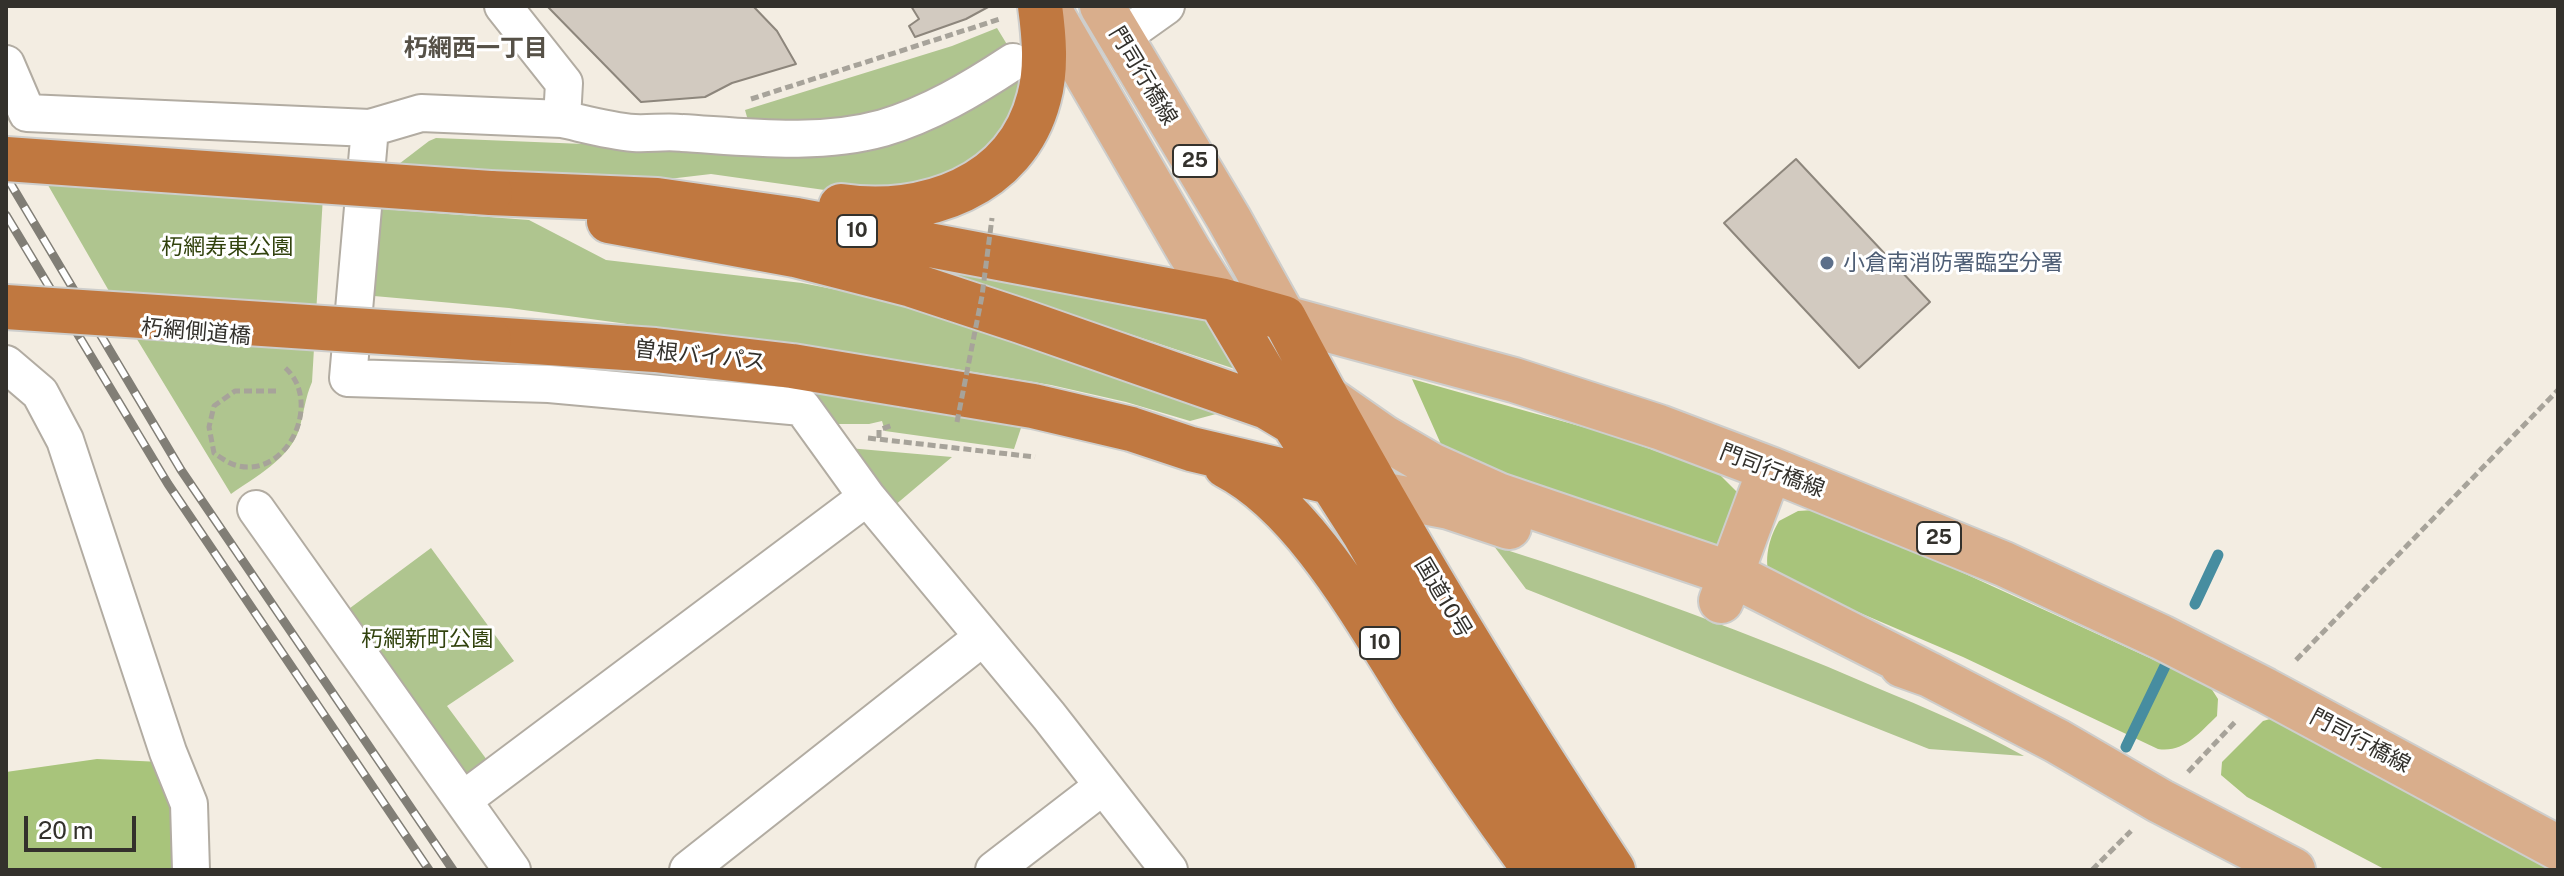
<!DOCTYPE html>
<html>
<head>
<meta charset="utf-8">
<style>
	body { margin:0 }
	#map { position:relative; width:2564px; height:876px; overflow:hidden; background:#f3ede2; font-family:"Public Sans",sans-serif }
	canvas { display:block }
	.frame { position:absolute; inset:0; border:8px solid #33312c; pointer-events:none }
	.scale { position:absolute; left:24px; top:816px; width:112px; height:36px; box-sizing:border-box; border:4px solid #33312c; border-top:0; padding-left:10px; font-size:24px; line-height:28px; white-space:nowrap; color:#33312c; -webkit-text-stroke:6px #fff; paint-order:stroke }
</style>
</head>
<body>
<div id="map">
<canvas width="2564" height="876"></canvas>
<div class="frame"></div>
<div class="scale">20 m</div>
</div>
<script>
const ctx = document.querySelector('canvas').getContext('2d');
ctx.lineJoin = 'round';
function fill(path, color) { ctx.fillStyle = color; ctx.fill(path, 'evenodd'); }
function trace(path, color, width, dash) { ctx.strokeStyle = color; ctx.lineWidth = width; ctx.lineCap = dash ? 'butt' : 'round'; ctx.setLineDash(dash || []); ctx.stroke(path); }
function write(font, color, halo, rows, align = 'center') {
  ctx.font = font + ' "Public Sans","Noto Sans JP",sans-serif'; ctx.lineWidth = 6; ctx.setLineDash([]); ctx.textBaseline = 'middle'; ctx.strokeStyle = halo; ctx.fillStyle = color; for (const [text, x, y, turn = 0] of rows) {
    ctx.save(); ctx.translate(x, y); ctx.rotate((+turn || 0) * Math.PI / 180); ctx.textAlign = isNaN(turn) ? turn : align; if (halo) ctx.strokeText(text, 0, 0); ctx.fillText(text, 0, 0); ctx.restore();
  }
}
fill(new Path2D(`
	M997,28L1011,51L966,82L855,122L749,124L745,110L952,46Z
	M1025,77L1004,136L952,181L853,194L711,174L626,184L395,167L429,141L436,138L781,152L1008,79Z
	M22,140L325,162L312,382C305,398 304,413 299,430C289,459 255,477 231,494L132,331Z
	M382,209L529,220L606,260L802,283L888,300L1191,403L1216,414L1190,421L1126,402L1051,385L931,365L509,308L374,296Z
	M956,270L1216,323L1240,366L1235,369L955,276Z
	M811,392L916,407L1021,428L1014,449L885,431L882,421L869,424H829Z
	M848,448L952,457L894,506Z
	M1494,546C1623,587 1751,633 1875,687C1926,708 1976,729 2024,756L1929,749L1526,589Z
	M431,548L514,661L447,706L487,760L467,774L448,772L342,614Z`), '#afc58f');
fill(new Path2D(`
	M1412,379L1608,434L1718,473L1740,495L1721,543L1705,548L1686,545L1444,451Z
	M1814,510L1891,540L2209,685L2218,699L2217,716C2199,733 2184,753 2158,749L1963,657L1769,574C1764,557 1770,536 1779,521L1798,511Z
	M2270,719L2281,723L2558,870H2386L2247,797L2221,775L2222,762L2263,721Z
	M97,759L161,762L180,803L184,870H6V772Z`), '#a8c47b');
trace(new Path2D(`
	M2195,604L2218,555
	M2126,747L2166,664`), '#478da0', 11);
const building = new Path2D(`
	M547,6H753L777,31L796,64L732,83L705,97L641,102Z
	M911,6H990L966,19L915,37L909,26L919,19Z
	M1796,159L1930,302L1859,368L1724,223Z`);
fill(building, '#d2cac0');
trace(building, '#8d867c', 2);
const minor = new Path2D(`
	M1121,38L1166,6
	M6,64L27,113L370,128L421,113L562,119L564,83L503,6
	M562,119C585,124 610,131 634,133C650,134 666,131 682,133C748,137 818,146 883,128C930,114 972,89 1013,62
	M370,128L348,378L549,384L802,407L867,497L1049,716L1169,870
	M6,364L40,393L65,440L168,752L189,804L191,870
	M256,509L512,870
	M463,800L867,497
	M688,870L983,637
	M994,870L1103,786`);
const major = new Path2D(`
	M1047,6L1189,251L1220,300L1239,321
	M1102,6L1229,219L1284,318L1514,380L1659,427L1770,469L2004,564L2161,637L2265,690L2558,848
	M1320,393L1383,437L1431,465L1498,495L1731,574L1930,675
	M1381,494L1449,507L1509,527
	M1721,601L1770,469
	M1902,665L1930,675L2057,741L2160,801L2293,870`);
const highway = new Path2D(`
	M490,193L657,200L797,220L1220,300L1284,318C1384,508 1495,691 1613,870
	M841,206C924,218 1016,187 1039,98C1047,68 1044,36 1040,6
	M609,221L795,255L912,285L1021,321L1267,407L1324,441L1357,470
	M1220,300L1292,421L1365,535L1479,733L1569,870
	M489,339L655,350L792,366L1033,406L1131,429L1191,449L1381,494
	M1226,466C1307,508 1368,624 1417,700C1455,758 1494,814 1535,870`);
trace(minor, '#b2aca2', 40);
trace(major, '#cececc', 48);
trace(highway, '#cececc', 48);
trace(new Path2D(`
	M751,99L1000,19
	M868,438L1035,457
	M879,438V430L893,425
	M2296,660L2558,390
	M2188,772L2236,721
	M2092,870L2131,831`), '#a7a39a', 5, [8, 4]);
trace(minor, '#fff', 36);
trace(major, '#d9ae8c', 44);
trace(highway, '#c07840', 44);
const rail = new Path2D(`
	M6,176L181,470L453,870
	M6,215L168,484L429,870`);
trace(rail, '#817e76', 9);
trace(rail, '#fff', 6, [18]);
const highwayBridge = new Path2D(`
	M6,159L490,193
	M6,307L489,339`);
trace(highwayBridge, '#cececc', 48, []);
trace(new Path2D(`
	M276,391H235L214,406L209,427L214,453C220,457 228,463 235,465C288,481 325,399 283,366
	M957,422L982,296L992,218`), '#a7a39a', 5, [8, 4]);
trace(highwayBridge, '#c07840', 44);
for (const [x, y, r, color] of [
	[1827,263,8,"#5c6f8a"]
]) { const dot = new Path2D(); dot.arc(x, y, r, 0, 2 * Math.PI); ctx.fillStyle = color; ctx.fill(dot); trace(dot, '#fff', 3); }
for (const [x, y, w] of [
	[1195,161,44],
	[857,231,40],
	[1939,538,44],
	[1380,643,40]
]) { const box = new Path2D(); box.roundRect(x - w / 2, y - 16, w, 32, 6); ctx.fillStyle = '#fff'; ctx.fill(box); trace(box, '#33312c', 2); }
write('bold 20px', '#33312c', null, [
	["25",1195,161],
	["10",857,231],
	["25",1939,538],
	["10",1380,643]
]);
write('22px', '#33312c', '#fff', [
	["門司行橋線",1143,76,59],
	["朽網側道橋",196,332,5],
	["曽根バイパス",700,356,6],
	["門司行橋線",1772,471,21],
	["国道10号",1443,598,59],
	["門司行橋線",2360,741,28]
]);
write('22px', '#32430e', '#fff', [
	["朽網寿東公園",227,247],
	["朽網新町公園",427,639]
]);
write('22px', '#4e5e75', '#fff', [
	["小倉南消防署臨空分署",1843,263]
], 'left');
write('bold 24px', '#565147', '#fff', [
	["朽網西一丁目",476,49]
]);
</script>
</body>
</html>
